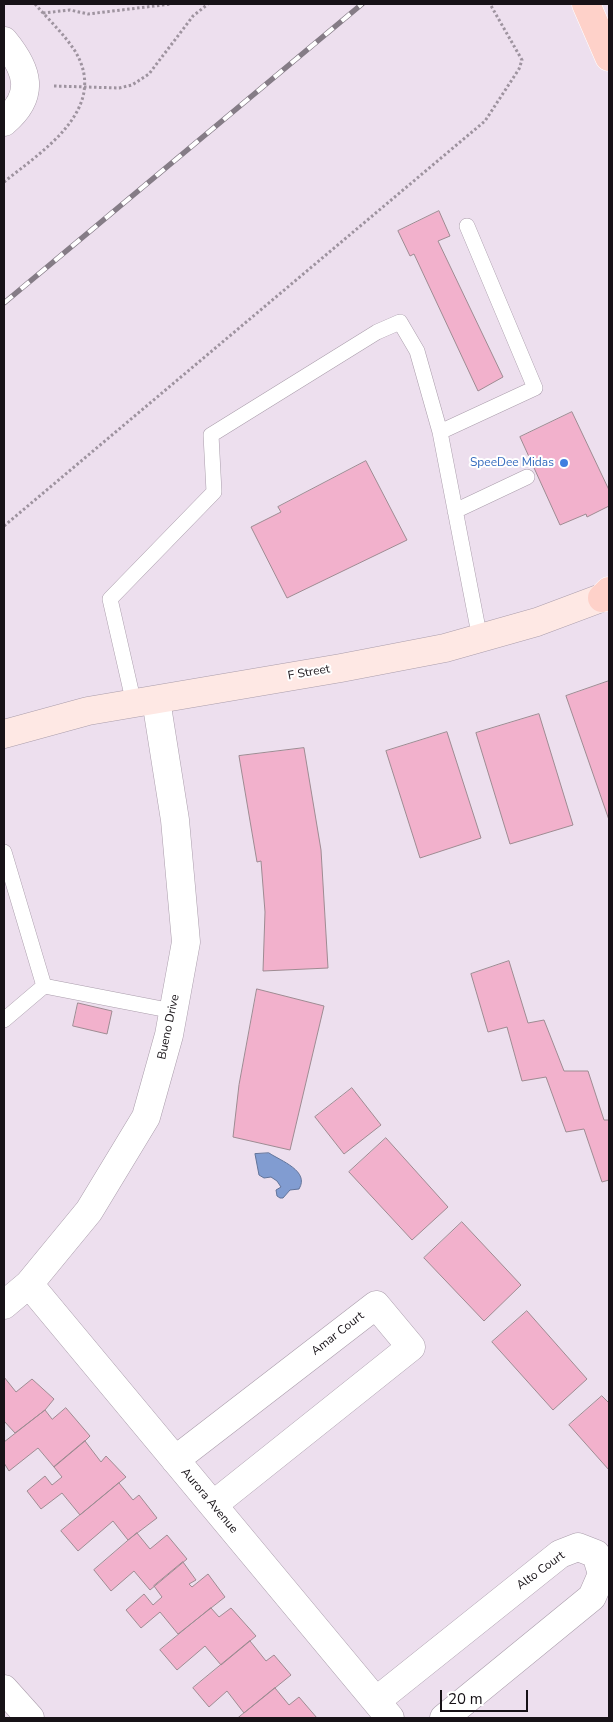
<!DOCTYPE html>
<html>
<head>
<meta charset="utf-8">
<style>
	body { margin:0 }
	#map { position:relative; width:613px; height:1722px; overflow:hidden; background:#eddfee; font-family:"Nunito Sans",sans-serif }
	canvas { display:block }
	.frame { position:absolute; inset:0; border:5px solid #171217; pointer-events:none }
	.scale { position:absolute; left:440px; top:1690px; width:88px; height:22px; box-sizing:border-box; border:2px solid #171217; border-top:0; padding-left:6px; font-size:15px; line-height:18px; white-space:nowrap; color:#171217; -webkit-text-stroke:4px #fff; paint-order:stroke }
</style>
</head>
<body>
<div id="map">
<canvas width="613" height="1722"></canvas>
<div class="frame"></div>
<div class="scale">20 m</div>
</div>
<script>
const ctx = document.querySelector('canvas').getContext('2d');
ctx.lineJoin = 'round';
function fill(path, color) { ctx.fillStyle = color; ctx.fill(path, 'evenodd'); }
function trace(path, color, width, dash) { ctx.strokeStyle = color; ctx.lineWidth = width; ctx.lineCap = dash ? 'butt' : 'round'; ctx.setLineDash(dash || []); ctx.stroke(path); }
function write(font, color, halo, rows, align = 'center') {
  ctx.font = font + ' "Nunito Sans",sans-serif'; ctx.lineWidth = 4; ctx.setLineDash([]); ctx.textBaseline = 'middle'; ctx.strokeStyle = halo; ctx.fillStyle = color; for (const [text, x, y, turn = 0] of rows) {
    ctx.save(); ctx.translate(x, y); ctx.rotate((+turn || 0) * Math.PI / 180); ctx.textAlign = isNaN(turn) ? turn : align; if (halo) ctx.strokeText(text, 0, 0); ctx.fillText(text, 0, 0); ctx.restore();
  }
}
const water = new Path2D(`
	M269,1153C281,1161 310,1171 299,1189L290,1190L283,1198H280L277,1196L276,1190L281,1187L277,1181L271,1177L264,1178L259,1175L255,1154Z`);
fill(water, '#819cd1');
trace(water, '#617399', 1);
const building = new Path2D(`
	M439,211L450,236L438,241L503,377L478,391L414,254L410,256L398,231Z
	M572,412L609,490V506L587,517L586,514L560,525L520,437Z
	M366,461L407,540L287,598L251,527L281,512L278,507Z
	M609,681V820L566,696Z
	M539,714L573,825L510,844L476,733Z
	M447,732L481,838L420,858L386,751Z
	M304,748L321,850L328,968L263,971L265,912L261,861L257,862L239,756Z
	M509,961L528,1023L544,1020L564,1071H588L604,1120H609V1180L602,1182L584,1129L566,1132L546,1077L522,1081L507,1027L488,1032L471,974Z
	M257,989L324,1006L290,1150L233,1137L239,1085Z
	M78,1003L112,1011L107,1034L73,1026Z
	M352,1088L381,1125L344,1154L315,1117Z
	M386,1138L448,1207L412,1240L349,1172Z
	M462,1222L521,1285L484,1321L424,1258Z
	M527,1311L587,1379L553,1410L492,1342Z
	M4,1377L16,1392L32,1379L54,1399L45,1410L15,1433L4,1421Z
	M602,1396L609,1403V1470L569,1425Z
	M66,1408L90,1436L85,1441L54,1467L38,1448L9,1471L4,1463V1442L45,1410L52,1419Z
	M85,1441L101,1462L106,1456L126,1477L80,1515L62,1493L41,1509L27,1491L45,1476L52,1485L62,1477L54,1467Z
	M119,1483L133,1500L139,1495L157,1518L128,1540L113,1521L78,1551L61,1531Z
	M137,1533L150,1549L167,1535L187,1559L150,1590L134,1571L111,1591L94,1570Z
	M183,1562L196,1580L189,1584L192,1587L208,1574L225,1597L178,1634L160,1612L141,1628L126,1610L144,1594L153,1605L162,1597L154,1586Z
	M211,1608L219,1617L231,1608L256,1636L221,1665L205,1646L177,1670L160,1650Z
	M250,1641L266,1661L274,1655L291,1675L244,1713L227,1691L209,1707L193,1688Z
	M275,1688L289,1705L299,1697L317,1718H238Z`);
fill(building, '#f2b1cc');
trace(building, '#9e8b92', 1);
const lane = new Path2D(`
	M440,432L535,388L467,226
	M455,511L527,477
	M134,704L110,599L214,492L211,435L377,332L400,322L417,351L440,432L480,639
	M4,852L44,986L4,1020
	M44,986L173,1011`);
const street = new Path2D(`
	M4,41C28,70 36,95 4,122
	M29,1284L390,1718
	M4,1305L29,1284L89,1211L146,1117L169,1035L186,942L175,820L156,700
	M175,1460L376,1305L411,1347L213,1505
	M4,1689L30,1718
	M376,1701L560,1554L578,1547L596,1554L602,1574L592,1597L444,1718`);
const secondary = new Path2D(`
	M4,734L88,711L341,668L445,648L537,622L609,595`);
const primary = new Path2D(`
	M586,4L609,57
	M602,598L609,591`);
trace(lane, '#aa9dab', 16);
trace(street, '#aa9dab', 29);
trace(secondary, '#aa9dab', 29);
trace(primary, '#fff', 29);
trace(new Path2D(`
	M43,13L70,10L88,14L171,4
	M54,86L119,88L132,85L149,74L193,16L208,4
	M4,182C42,151 110,109 75,51C64,34 48,19 35,4
	M4,526L485,121L519,69L522,60L490,4`), '#9e939f', 3, [2.5, 2.5]);
trace(lane, '#fff', 15);
trace(street, '#fff', 28);
trace(secondary, '#fee8e4', 28);
trace(primary, '#fed1c9', 28);
const rail = new Path2D(`
	M4,303L362,4`);
trace(rail, '#857c86', 5.5);
trace(rail, '#fff', 4, [11]);
for (const [x, y, r, color] of [
	[564,463,5,"#3f7fe0"]
]) { const dot = new Path2D(); dot.arc(x, y, r, 0, 2 * Math.PI); ctx.fillStyle = color; ctx.fill(dot); trace(dot, '#fff', 2); }
write('12px', '#366cbe', '#fff', [
	["SpeeDee Midas",554,463]
], 'right');
write('12px', '#171217', '#fff', [
	["F Street",309,673,-10],
	["Bueno Drive",169,1027,-78],
	["Amar Court",338,1334,-38],
	["Aurora Avenue",209,1501,50],
	["Alto Court",541,1571,-36]
]);
</script>
</body>
</html>
